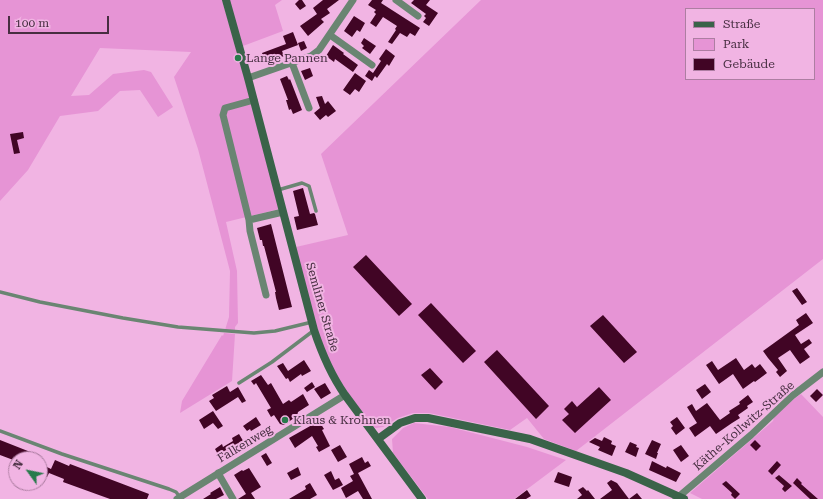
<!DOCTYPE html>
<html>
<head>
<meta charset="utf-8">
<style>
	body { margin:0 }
	#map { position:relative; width:823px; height:499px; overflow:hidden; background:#f1b4e3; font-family:"Roboto Serif",serif }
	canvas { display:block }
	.legend { position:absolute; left:685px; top:8px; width:130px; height:72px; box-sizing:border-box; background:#f1b4e3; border:1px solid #ad7ea2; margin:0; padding:5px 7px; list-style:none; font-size:12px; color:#472e41 }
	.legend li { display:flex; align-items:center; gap:8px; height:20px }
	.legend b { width:20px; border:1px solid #ad7ea2 }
	.north { position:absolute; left:8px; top:451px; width:40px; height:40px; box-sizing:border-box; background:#f1b4e3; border:1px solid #ad7ea2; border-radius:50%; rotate:303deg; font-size:11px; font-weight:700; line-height:16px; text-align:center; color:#472e41 }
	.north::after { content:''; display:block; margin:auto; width:14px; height:18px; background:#287a4c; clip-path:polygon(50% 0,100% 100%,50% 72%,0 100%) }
	.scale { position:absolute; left:8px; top:16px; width:101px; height:18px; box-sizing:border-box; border:2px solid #472e41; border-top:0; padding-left:5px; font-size:12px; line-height:14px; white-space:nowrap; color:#472e41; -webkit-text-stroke:3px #f1b4e3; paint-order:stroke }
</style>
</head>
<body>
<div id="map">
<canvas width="823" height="499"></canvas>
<ul class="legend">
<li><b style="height:5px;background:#3a6349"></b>Straße</li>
<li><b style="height:11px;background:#e694d5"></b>Park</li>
<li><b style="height:11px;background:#410525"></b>Gebäude</li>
</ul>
<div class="north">N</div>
<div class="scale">100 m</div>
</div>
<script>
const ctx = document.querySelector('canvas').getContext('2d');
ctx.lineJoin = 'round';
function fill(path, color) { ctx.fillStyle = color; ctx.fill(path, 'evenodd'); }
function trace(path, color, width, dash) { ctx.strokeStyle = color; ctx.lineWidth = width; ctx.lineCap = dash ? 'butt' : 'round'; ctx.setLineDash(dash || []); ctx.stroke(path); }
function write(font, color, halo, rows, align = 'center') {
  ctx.font = font + ' "Roboto Serif",serif'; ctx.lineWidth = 4; ctx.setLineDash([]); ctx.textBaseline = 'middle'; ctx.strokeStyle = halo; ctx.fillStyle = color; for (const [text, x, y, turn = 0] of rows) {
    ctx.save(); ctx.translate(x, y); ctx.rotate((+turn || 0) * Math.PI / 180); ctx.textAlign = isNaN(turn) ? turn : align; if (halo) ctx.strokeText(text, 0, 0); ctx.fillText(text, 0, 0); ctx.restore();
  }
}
fill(new Path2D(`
	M0,0H222L241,65L279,209L226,222L237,271L238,323L235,327V330H225L229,317L230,271L198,149L174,77L191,52L100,48L71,96L89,95L113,74L144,70L151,72L173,107L158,117L140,90L120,91L98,111L60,116L28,170L0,201Z
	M228,0H282L275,5L283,31L243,46Z
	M481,0H823V259L576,451L544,439L527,418L510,430L429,413H413L398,418L383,427L376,428L373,427C357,406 342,386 330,362C313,329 305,284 296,247L348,235L321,154ZM686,9H814V79H686Z
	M224,333L235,334L232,381L180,413L182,401L222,335L223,336Z
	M801,394L823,417V499H702L690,493L773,421L774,417L794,399Z
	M414,423L450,427L527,447L566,460L514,499H428L393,453L392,439L403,428Z`), '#e694d5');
fill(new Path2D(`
	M299,0H302L306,6L300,10L295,4Z
	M323,0H339L327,9L330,13L321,19L324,22L308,36L300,26L317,14L313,8Z
	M372,0H383L381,3L420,28L415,36L410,33L407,37L400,33L392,44L388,42L396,30L395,29L397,26L383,17L376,27L370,23L376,14L374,12L376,10L368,5Z
	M414,0H430L426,5L438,13L429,26L423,22L426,18L424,16L426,14L411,3Z
	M354,16L365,23L360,32L357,30L352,37L344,31Z
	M293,32L298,45L282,51L284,56L265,63L262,53L286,44L283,36Z
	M364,38L376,46L370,54L362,48L364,46L361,43Z
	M304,41L307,48L301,51L298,43Z
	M333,45L344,53L343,54L358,65L353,72L335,59L334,62L326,56Z
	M386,49L395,56L389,66L387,64L377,78L375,76L372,81L365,76L369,70L373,73L381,61L379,59Z
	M310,68L313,76L305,80L301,71Z
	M355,73L366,81L359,92L355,89L350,95L343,90Z
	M287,76L289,80L290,79L302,110L293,114L291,109L289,110L286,100H288L280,79Z
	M322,96L325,104L328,101L336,111L328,117L326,115L320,120L314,113L320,108L316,97Z
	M23,132L24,138L17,140L20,153L14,154L10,134Z
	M303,188L310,214L314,213L315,214L318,225L297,230L294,217L299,216L293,191Z
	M271,224L292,307L279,310L276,298L275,292H276L264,246H263L262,240H260L257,228Z
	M366,255L412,304L399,316L353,267Z
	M797,288L807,302L802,305L792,291Z
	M431,303L476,351L463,363L418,315Z
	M806,313L813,323L795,335L801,344L809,339L812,343L804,349L810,357L800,364L790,350L778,358L787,371L780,377L776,372L778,370L768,358L763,351L799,325L796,320Z
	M603,315L637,352L624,363L590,326Z
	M497,350L549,406L536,419L484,362Z
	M736,358L744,370L752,364L755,368L760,364L767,373L755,382L754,381L743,389L733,374L719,384L706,365L712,361L718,370Z
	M304,360L311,371L302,376L301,374L290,382L288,378L286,379L277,366L283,363L288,371Z
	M430,368L443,382L435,390L421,375Z
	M261,375L268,385L271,383L283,404L289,400L291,402L303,394L309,405L298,412L297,416L284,425L280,424L274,415L271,417L267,410L271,408L256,383L254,385L251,381Z
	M312,382L315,387L307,392L304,388Z
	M325,383L331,393L321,399L314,389Z
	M705,384L711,392L702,399L696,390Z
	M227,386L230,392L238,387L246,401L242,403L238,397L216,411L209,401L214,398L212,395Z
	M599,387L611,400L575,433L562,420L569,414L564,409L572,401L577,407Z
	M817,389L823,395L816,402L810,396Z
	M748,395L753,402L747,406L748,408L738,415L740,418L732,423L716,434L710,426L695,437L689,428L697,423L687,407L692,404L696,411L707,403L720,420L730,413L729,411L740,404L739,402Z
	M213,411L223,426L218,429L213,423L204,429L199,420Z
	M256,417L261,425L251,431L250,429L247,431L243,426Z
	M677,417L685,428L676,435L671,428L673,426L670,422Z
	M319,421L324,429L322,430L330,446L319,452L316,447L318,446L312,436L295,448L289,438Z
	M239,434L245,444L236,450V451L229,455L230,456L224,460L223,459L221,460L215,449L222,444L223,447L233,441L232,438Z
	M604,437L612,441L611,444L616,446L612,456L598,450L600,447L589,442L595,438L602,441Z
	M0,440L38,455L37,459H16V461L0,455Z
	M652,440L661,444L657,453H658L656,459L645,454Z
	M755,440L761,446L756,451L750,445Z
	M630,442L637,445L636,447L639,448L636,457L625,452Z
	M340,445L347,457L338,462L331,450Z
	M681,445L689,456L681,462L673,450Z
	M266,453L272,463L267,466L261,456Z
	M362,457L365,463L368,461L371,466L358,473L372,499H363L358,491L346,498L341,488L353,481L350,476L354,474L349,464Z
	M55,460L69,466L70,464L149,494L147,499H110L63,482L64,479L49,473L47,477L42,475L45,466L51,469Z
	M652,461L666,468L667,466L681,473L676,482L649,470Z
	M777,461L781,465L772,475L768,471Z
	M298,467L301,475L291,480L287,473Z
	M249,468L261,487L251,493L255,499H238L246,494L234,475L242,470L243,471Z
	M331,471L335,480L339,478L343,485L333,490L324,475Z
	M558,472L572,477L569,487L554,482Z
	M779,475L792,486L785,492L782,489L784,486L775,478Z
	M797,478L802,483L801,484L818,499H810L793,483Z
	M611,480L617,483L629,499L637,493L642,499H600L612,490L607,483Z
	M726,481L740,494L735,499L731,495L732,493L722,484Z
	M310,483L317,495L310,499H289L306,489L305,486Z
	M220,487L224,495L216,499H203L211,494L210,493Z
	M583,487L587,491L588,490L595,499H577L582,495L578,490Z
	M527,490L531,496L526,499H515Z`), '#410525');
trace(new Path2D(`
	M278,190L302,183L309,186L316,211
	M0,292L40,302L123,318L178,327L254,333L275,331L312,322
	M239,383L272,362L313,331
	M0,431L62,454L169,489L176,492L180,497`), '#6a8572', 3.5);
trace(new Path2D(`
	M396,0L418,16
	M330,35L372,65
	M292,63L309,108
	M248,78L311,56L319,50L351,3L353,0
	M254,100L225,108L223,115L249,220L250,231L266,295
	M249,220L283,212
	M218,473L233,499
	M177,499L345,395
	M676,499L751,435L792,396L823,372`), '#6a8572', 7);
trace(new Path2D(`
	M226,0L248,78L314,330C322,354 331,375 345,395L422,499
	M378,439L400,423L415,418H428L530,439L626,473L684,499`), '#3a6349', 8);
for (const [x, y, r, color] of [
	[238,58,4,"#287a4c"],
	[285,420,4,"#287a4c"]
]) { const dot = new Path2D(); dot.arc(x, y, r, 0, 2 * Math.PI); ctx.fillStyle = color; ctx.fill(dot); trace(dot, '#f1b4e3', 1.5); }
write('12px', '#472e41', '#f1b4e3', [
	["Lange Pannen",246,58],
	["Klaus & Krohnen",293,420]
], 'left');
write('12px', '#472e41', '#f1b4e3', [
	["Semliner Straße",322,307,74],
	["Käthe-Kollwitz-Straße",744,426,-41],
	["Falkenweg",245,444,-31]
]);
</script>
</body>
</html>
